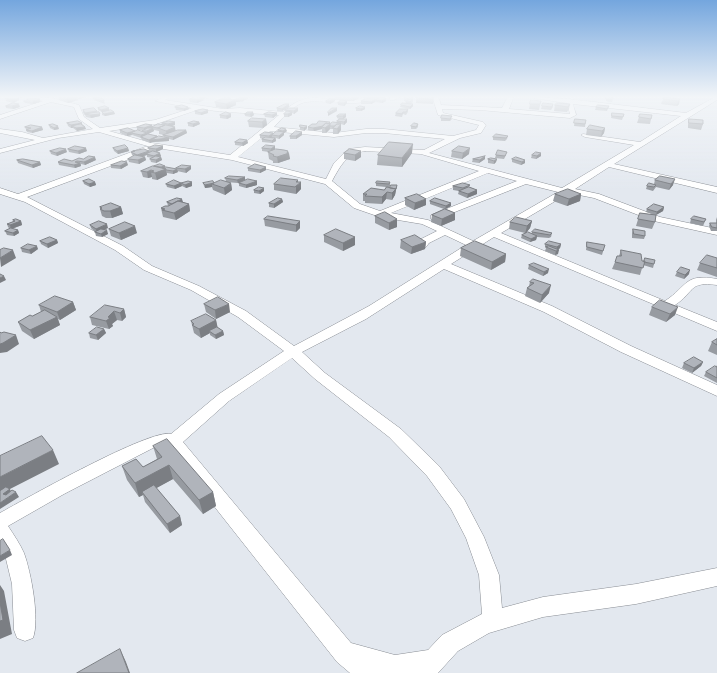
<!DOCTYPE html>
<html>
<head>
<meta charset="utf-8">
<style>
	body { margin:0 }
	canvas { display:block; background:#e3e8ef }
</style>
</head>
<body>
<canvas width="717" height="673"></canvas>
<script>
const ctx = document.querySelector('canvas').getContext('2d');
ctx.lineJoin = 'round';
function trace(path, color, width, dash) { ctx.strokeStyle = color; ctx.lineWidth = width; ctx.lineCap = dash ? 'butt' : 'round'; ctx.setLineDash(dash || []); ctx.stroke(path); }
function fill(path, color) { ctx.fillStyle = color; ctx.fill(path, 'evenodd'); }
const street = new Path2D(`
	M13,96L52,98L79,105L84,117L100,128L155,120L192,108L155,101L166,96H173L165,100L223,109L240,108L283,112C310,87 325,103 355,100C361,99 366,96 373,96C361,111 321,97 302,103C291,107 281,120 274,127L334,133L366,129H384L453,136L476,130L479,125L438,115L432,96H438L441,105L502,108L508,96H514L509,109L570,114L567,103L518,96L569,99L686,113L717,96V100L614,164L717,187V193L609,167L575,189L599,194L660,217L717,229V235L654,221L594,198L569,193L501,233L665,301C688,286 684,273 717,279V285C688,281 695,292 675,305L717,322V331L494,237L451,264L552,306L631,346L717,385V396L621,352L544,312L444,269L366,319L302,352L325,373L401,429L439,466L464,499L484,537L499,575L502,608L543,597L636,584L717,568V586L636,604L543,617L489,633L458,651L438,673H350L337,662L165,444L153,448L64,494L8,526C14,535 20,544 24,553C31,572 40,620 33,638L25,641L17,638L14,630L12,584L5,555L0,546V513C25,499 151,428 171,434L219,394L284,351L238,317L191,290L144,270L115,250L25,202L0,194V188L18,194L145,147H151V151L27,197L123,246L152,266L199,286L246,311L294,346L369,306L466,245L445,235L429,243L426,247H418L417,245L421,239L437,231L422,224L380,217L354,208L325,184L232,160L151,147L99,132L58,138L0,153V149L35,140L0,133V129L22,132L43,138L93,129L79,119L74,107L51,102L0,119V115L43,101ZM573,104L681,116L640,142L583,134L581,135L585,137L634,145L562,188L429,153L460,138L481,133L486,125L483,122L443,113L442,109L480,110L570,118L576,115ZM200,109C226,113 253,113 279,115L230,155L152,143L109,131L156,124ZM270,131L334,137L366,133H384L445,139L424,150L365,147L348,149L334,163L326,179L238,157ZM365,151L421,154L479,171L380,211L360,204L332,181C341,165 346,154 365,151ZM488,173L517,181L431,215V219H437L526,184L558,192L473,241L428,220L391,213ZM292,358L315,379L389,437L427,476L451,509L466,538L479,575L482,614L442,635L428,650L395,655L351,643L183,442L229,401Z
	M197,96H258L235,100L200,98Z
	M395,96H402L394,100H390V98Z`);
trace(street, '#898d94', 1);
fill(street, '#fff');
fill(new Path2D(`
	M58,96H86V97L79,99L77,98L78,100L68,103L59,100Z
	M195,96H208V97L203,99L204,100L197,103L190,102L189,99H192V97Z
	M337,96H359V98L353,101H347V103L344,106L338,105V103L341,100H335V101L330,104L326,103V101L334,98V97Z
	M374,96V98L380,97L386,98V101L382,103L375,102L371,104H361V101L364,100V97Z
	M403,96H412H411H413V102L411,104H413V106L410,109L400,107L401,105L406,103V102L407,101H404V98L406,96Z
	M416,96L434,97L433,104L416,103Z
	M606,96L613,99L612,102L606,101Z
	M5,98L19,100L13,103L6,101Z
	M93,98L103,99L105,104L94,100Z
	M231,98V100H234L248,99L244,100V101L236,102V105L227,109L216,107L215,102L219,101V100Z
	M663,99H680L679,104L677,106L661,104Z
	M24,101L40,102L33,104L25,103Z
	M541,101L539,110L529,109L530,104Z
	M289,104V107L282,111H277V108Z
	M570,104L569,109L567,112L554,111L555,105Z
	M6,106L20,107L13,109L6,108Z
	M542,106L553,107L551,110L541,109Z
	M609,106L607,111L595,110L596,107Z
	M175,107H188L189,109L184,111L176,110Z
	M98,108L114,112L115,114L105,116L102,115V112L98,110Z
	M298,108V111L294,114L292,113V115L288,117H284V114L286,113L285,110Z
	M356,108L365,109L361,111H356Z
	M408,109V112L406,115L403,114L402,117L395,116L396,113Z
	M83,110L97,111V112H99L100,116L91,118L86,117L85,115L83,113Z
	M208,110V113L201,115L195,114V111Z
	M248,112L254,115L251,117L245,116V114Z
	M277,113V115L273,118L265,117L264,114Z
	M612,113L624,114L622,120L611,118Z
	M231,114V117L227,119L220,118V115Z
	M346,114V117L343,119L347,122L344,125L341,124V130L338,134H333V129H330L326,133H322V129L314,131L308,130V127L316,124H330L337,122V121L339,119L337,118V116Z
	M640,114L651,119L650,124L637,123Z
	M441,118L452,119L450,121H441Z
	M266,119L267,125L263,128L249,127L248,121Z
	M575,119L586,120L585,127L574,126Z
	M689,119L703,124L701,130L688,128V124Z
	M199,122L200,124L193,127L188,126V123Z
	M67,123L82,124L85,127L86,129L77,131L73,128H71L68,126Z
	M162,123L175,125L171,126L176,131L186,130L187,133L173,140L169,139V141L152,142L150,143L142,140L141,138L132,135L127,136L120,133V130L142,131V130H137V127L152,125L153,127L163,125ZM154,130L159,131V134L164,135H163L164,137H157V136L148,134L154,131Z
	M418,124V127L416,129H411V126Z
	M49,125L59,129L54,130L50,128Z
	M300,125L307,128L304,131L300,130Z
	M25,127H42L43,130L32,133L27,132Z
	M605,128L604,133L601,137L586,135L587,129Z
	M278,130L287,131L284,133V135L279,139L276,138V141L272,143L262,142V139L264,138H260V135H273L278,131Z
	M302,132V135L296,139H290V136Z
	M508,136L507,139L505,141L493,140V137Z
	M247,140L248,143L243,146L235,145V142Z
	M163,146V149L157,152L161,156H159L161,157L162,160L156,163L151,162L150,159L152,158L147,157V155L141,156L145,157L146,160L139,164L129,162L128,159L134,156L132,155L131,152H134L133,151L149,150L148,148Z
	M275,146V149L273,151L288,153L290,159L278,163H273V161L269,159L268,152H269L262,151V148Z
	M113,148H128L129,151L118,154L114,151Z
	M68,149L87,151L79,154L69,152Z
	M50,151L67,152L57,156L51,154Z
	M361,151V157L355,161L344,159V153Z
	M452,151L469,154L462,159L451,157Z
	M412,153L402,167L377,165L378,155Z
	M541,153V156L536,159L531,158L532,155Z
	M496,155H506L504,159L495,158Z
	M485,156V159L479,163L472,162L473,159Z
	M488,159H497L496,162L494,164L488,163Z
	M512,159L525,160V163L521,165L512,162Z
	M17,160L40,162L41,165L33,168L18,163Z
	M96,160L85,165L81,164V166L75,168L59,165L58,162Z
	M111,165H128L121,169L111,168Z
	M165,166V167L177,169L176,168L191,166V169L186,173L177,171L178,172L173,174L167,173V175L157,180L152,179V177L148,178L143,177L141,171Z
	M266,167V170L260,173L248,171V168Z
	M660,176L673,185L669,190L656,187L653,191L646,189L647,186L654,184L655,180Z
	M245,177V180L257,181V185L246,188L239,186V183L244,180L238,183L226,182L231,183L232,190L225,195L213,190L212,187L205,188L204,186L203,183H214L226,181L225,178Z
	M83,181L95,182L96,185L90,187L84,184Z
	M192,182V186L186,188L182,186L175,189L167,187L166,184Z
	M301,182V189L296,194L274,190V184Z
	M390,182V186L389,188H390L397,185L395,195L392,200L386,199L382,204L365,203V201H363V194L384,190L386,187L376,186V183Z
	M470,185L469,187L477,190V194L467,198L458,194L459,191L453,190V186Z
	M254,190L264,191L260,194L254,193Z
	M555,194H581L580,201L567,206L553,201Z
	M405,198L426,205L414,210L405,205Z
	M282,199L283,202L274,208L269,207V203Z
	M430,201L451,203V206L446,209L455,213V220L441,226L431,222L432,215L444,209L430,204Z
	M167,202H183L189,204L190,211L176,220L163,217L161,208L169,206H168Z
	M100,207H121L123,214L112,218H106L102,216L100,209Z
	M664,207L663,211L656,215L655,222L652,229L636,226L640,213L656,215L646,212L647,209Z
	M375,216L397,219V227L389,230L375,223Z
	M717,217V231H711L709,226L710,223H716V220Z
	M264,219L300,221V228L296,232L265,226Z
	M691,219H706L703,226L690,223Z
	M13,220L21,221L22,225L12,229L18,230L19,233L14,236L7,235L5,231L10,229L8,227L7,224L14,221Z
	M532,221L530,228L526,233L532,234V232L552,233L551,237L549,238L537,237L536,240L530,242L521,238L522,235L525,233L509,229L510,222Z
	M90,225L108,228L104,229L108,234L102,237L96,236L95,232L91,228Z
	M109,229L137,233L121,240L111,236Z
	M633,229L645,236L644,239L632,238V233Z
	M324,235L355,237V245L343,251L324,242Z
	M57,240L58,243L48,248L41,244L40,241Z
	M401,240L426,242L425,249L411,254L400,248Z
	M587,242L604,248L602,255L586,250Z
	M545,244H561L560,248L558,250V254L555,255L545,251L546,248L545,247Z
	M21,248L38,249L31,254L22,252Z
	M461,248L506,254L505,262L491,270L460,256Z
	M621,250L642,261H644L645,258L654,264L653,268L643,265L640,275L612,269L615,262L619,256Z
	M717,258V277L697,270L700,263Z
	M529,265L548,273L543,276L528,269Z
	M677,272L689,274L684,279L675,276Z
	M533,279L549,293L540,303L525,296L527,288L529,286L530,282Z
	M73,302L76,310L60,320L58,319L60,325L34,339L22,331L18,322L41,312L39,305Z
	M204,304L230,312L216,319L206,312Z
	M652,307L675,315L666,322L649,315Z
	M124,309L126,317L122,321L117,320L112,324L113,326L109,329L92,325L90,317Z
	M216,320L217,327L223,331L224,335L216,339L210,335V333L201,338L194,333L191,321Z
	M104,329L106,333L98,340L90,338L89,333Z
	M717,339V355L708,351L712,342Z
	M703,362L701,366L692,373L682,368L684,363Z
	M717,365V383L704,376L706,372L716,367Z
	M153,446L213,492L216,506L203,514L173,479L156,488L180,516L182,525L170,533L145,502L143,495L139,497L127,480L122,466L143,467L157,459Z`), '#979ba1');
fill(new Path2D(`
	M74,96H77L78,100L68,103L66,98Z
	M79,96H86V97L79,99Z
	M205,96H208V97L203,99L204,100L197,103V100L199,97Z
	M248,96V99L244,100V101L236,102V105L227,109L226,104L241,98Z
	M353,96H359V98L353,101Z
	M380,97V99L375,100V102L371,104V102Z
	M19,98V100L13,103L12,100Z
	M335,98V101L330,104V101Z
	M386,98V101L382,103V101Z
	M40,99V102L33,104V101Z
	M680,99L679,104L677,106L678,101Z
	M347,101V103L344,106V103Z
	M19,104L20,107L13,109L12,106Z
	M289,104V107L282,111V109Z
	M413,104V106L410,109V107Z
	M188,107L189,109L184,111V109Z
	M365,107V109L361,111V109Z
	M109,108V111L102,112L101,110Z
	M298,108V111L294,114V111Z
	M337,108V111L328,116V113Z
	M208,110V113L201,115V113Z
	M97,111L98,113L86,114L85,113Z
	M114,112L115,114L105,116L104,114Z
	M253,112L254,115L251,117L250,114Z
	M292,112V115L288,117V114Z
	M277,113V115L273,118L272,115Z
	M100,114V116L91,118L90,115Z
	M231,114V117L227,119L226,116Z
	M346,114V117L343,119V116Z
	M266,119L267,125L263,128L262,122Z
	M347,119V122L344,125V122Z
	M175,122V125L169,127L168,124Z
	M199,122L200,124L193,127V124Z
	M330,122V129L326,133L325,128L322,127V129L314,131L313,128Z
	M82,123V126H72L73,128H71V125Z
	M341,123V130L338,134L337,126Z
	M152,125V128L144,131V128Z
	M58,126L59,129L54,130V128Z
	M307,126V128L304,131V128Z
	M42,127L43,130L32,133V131Z
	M85,127L86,129L77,131L76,128Z
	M175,127L176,133L167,136L166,131Z
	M153,128L154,131L148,134V135L142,138L141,135L147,133V131Z
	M605,128L604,133L601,137L602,131Z
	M286,129L287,131L284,133V135L279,139V136L283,133V131Z
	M186,130L187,133L173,140V137Z
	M135,131L136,134L131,133L132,135L127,136V133Z
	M302,132V135L296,139V136Z
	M273,133V135H272V137L270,139L269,136Z
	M157,136V139L169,138V141L152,142L150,143L149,140Z
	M275,138L276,141L272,143V141Z
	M247,140L248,143L243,146L242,143Z
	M413,144L412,153L402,167V158Z
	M163,146V149L156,152V149Z
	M275,146V149L271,152V149Z
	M86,148L87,151L79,154L78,151Z
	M128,148L129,151L118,154L117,151Z
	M470,148L469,154L462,159L463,153Z
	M66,149L67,152L57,156L56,153Z
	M149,151L150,154L138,158L137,155Z
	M288,151V154L289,153L290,159L278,163L277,157Z
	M361,151V157L355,161V155Z
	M160,153L161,156L155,159L154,156Z
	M541,153V156L536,159L537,156Z
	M485,156V159L479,163L480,160Z
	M95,157L96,160L85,165L84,162Z
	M145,157L146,160L139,164L138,160Z
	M161,157L162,160L156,163V160Z
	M497,159L496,162L494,164V161Z
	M525,160V163L521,165L522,162Z
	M77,161L78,164L80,163L81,166L75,168L74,165L75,162Z
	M40,162L41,165L33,168L32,165Z
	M127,162L128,165L121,169L120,166Z
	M165,166L167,175L157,180L155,173L160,168Z
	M191,166V169L186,173L185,169Z
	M266,167V170L260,173V170Z
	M177,169L178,172L173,174V171Z
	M151,170L152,173L151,172L152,177L148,178L147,172Z
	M245,177V180L238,183L237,180Z
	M675,179L673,185L669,190L671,184Z
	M298,180V185L301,182V189L296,194V182Z
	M257,181V185L246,188V185Z
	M95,182L96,185L90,187L89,184Z
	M192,182V186L186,188L185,185Z
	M181,183L182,186L175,189L174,186Z
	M231,183L232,190L225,195L224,188Z
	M212,184V187L205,188V185Z
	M397,185L395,195L392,200V193Z
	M264,188V191L260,194L259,191Z
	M477,190V194L467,198L468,194Z
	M387,192L386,199L382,204V197Z
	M581,194L580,201L567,206L569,199Z
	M182,199L183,202L172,204Z
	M282,199L283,202L274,208V204Z
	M426,199V205L414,210L415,203Z
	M451,203V206L445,209L446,206Z
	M189,204L190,211L176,220L174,213Z
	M121,207L123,214L112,218L110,211Z
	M664,207L663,211L656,215L657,212Z
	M455,213V220L441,226L442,219Z
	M397,219V227L389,230V223Z
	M21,221L22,225L11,229L10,225Z
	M300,221V228L296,232V225Z
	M532,221L530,228L525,234L527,226Z
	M107,224L108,228L97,233L96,229Z
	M135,226L137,233L121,240L119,233Z
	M18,230L19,233L14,236L13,233Z
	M107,230L108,234L102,237L101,234Z
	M537,236L536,240L530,242L531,239Z
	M355,237V245L343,251V243Z
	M57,240L58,243L48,248L47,244Z
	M426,242L425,249L411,254L412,247Z
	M561,244L560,248L556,251L557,247Z
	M37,246L38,249L31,254L29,250Z
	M13,250L16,258L1,267L0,258Z
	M559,250L558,254L555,255L556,251Z
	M506,254L505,262L491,270L492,262Z
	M549,269L548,273L543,276L544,272Z
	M690,270L689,274L684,279L685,275Z
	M4,276L6,280L0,283V278Z
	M551,285L549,293L540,303L542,295Z
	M73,302L76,310L60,320L57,312Z
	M229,304L230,312L216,319L215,310Z
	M678,307L675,315L666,322L670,314Z
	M124,309L126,317L122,321L120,313Z
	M114,311L117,320L112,324L113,326L109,329L106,321L108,317Z
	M57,317L60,325L34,339L30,330Z
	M216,320L218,329L209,331L210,333L201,338L199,329Z
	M104,329L106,333L98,340L96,335Z
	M223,331L224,335L216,339L215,335Z
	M16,335L19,344L7,352L0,353V344Z
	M703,362L701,366L692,373L694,368Z
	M53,450L59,464L10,489L12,494L6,498L0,494V477Z
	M169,465L173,479L144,495L142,492L143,495L139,497L135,483Z
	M16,492L19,497L0,509V503Z
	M213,492L216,506L203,514L199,500Z
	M180,516L182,525L170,533L167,524Z
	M10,550L12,555L0,562V556Z
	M0,585L4,591L12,634L0,639Z
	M120,649L126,662L130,673H129Z`), '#7b7e83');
const building = new Path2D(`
	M58,96H74L66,98Z
	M195,96H205L199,97L203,98L197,100L189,99L194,98L192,97Z
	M243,96H248L241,98L244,99L234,100Z
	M337,96H343V97L341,98L334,97Z
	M367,96H374L370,98L364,97Z
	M407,96H413L410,99L404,98Z
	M416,96L434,97L433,99L416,98Z
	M606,96L613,97V99H606Z
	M98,97L103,99L104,101L93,98Z
	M226,97L231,98L227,99L219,100Z
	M379,97L386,98L382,101L375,100Z
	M380,97L371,102L361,101L365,99Z
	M664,97L680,99L678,101L663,99Z
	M5,98H19L12,100Z
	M32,98L40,99L33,101H24Z
	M331,98H335L330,101H326Z
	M222,99L235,100L226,104L215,102Z
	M409,99H413L410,102H406Z
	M341,100L347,101L344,103H338Z
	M531,100L541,101L540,104H530Z
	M13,103L19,104L12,106H6Z
	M402,103L413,104L410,107L401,105Z
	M543,103L553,104L552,107L542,106Z
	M557,103L570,104L568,107L555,105Z
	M285,104H289L282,109L277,108Z
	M182,105L188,107L184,109L175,107Z
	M598,105L609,106L607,109L596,107Z
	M105,106L109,108L101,110L98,108Z
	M360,106L365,107L361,109L356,108Z
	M94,108L97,111L85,113L83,110Z
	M289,108H298L294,111L285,110Z
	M332,108H337L328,113V112Z
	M203,109L208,110L201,113L195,111Z
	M400,109H408L406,112H403L402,114L396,113Z
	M111,110L114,112L104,114L102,112Z
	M287,111L292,112L288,114H284Z
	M99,112L100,114L90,115L85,114Z
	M226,112L231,114L226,116L220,115Z
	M248,112H253L250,114H245Z
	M269,112L277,113L272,115L264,114Z
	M612,113L624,114L623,117L612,116Z
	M340,114H346L343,116H337Z
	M640,114L652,115L651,119L639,117Z
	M442,115L452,116L450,119L441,118Z
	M252,118L266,119L262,122L248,121Z
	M340,119H347L344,122L337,121Z
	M575,119L586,120L585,124L574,123Z
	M689,119L703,120V124L689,123Z
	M78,121L82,123L71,125L67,123Z
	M169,121L175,122L168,124L162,123Z
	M194,121L199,122L193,124L188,123Z
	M319,121L330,122L328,124L326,123L323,126L313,128L308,127L312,124H316Z
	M333,122L341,123L339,124H337L335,126H330V124Z
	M326,123L330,124L325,128L322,127Z
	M414,123L418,124L416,127L411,126Z
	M53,124L58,126L54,128L49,125Z
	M81,124L85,127L76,128L72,126Z
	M146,124L152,125L144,128L137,127Z
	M158,124L165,125L158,128L152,127Z
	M337,124H341L337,129L333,128Z
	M31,125L42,127L32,131L26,130L31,128L25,127Z
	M166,125L175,127L166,131L158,128Z
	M300,125L307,126L304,128L300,127Z
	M590,125L605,128L602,131L587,129Z
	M128,128L135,131L127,133L120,130Z
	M148,128H153L147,131H142Z
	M282,128L286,129L283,131L278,130Z
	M138,130L147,133L141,135L131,133Z
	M178,130H186L173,137L163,135Z
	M277,131L284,132L279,136L272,135Z
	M296,131L302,132L296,136H290Z
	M265,132L273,133L269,136L260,135Z
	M148,134L157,136L149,140L141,137Z
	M496,134L508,136L506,138L493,137Z
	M159,136L169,138L151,140Z
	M266,137L275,138L272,141L262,139Z
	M240,139L247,140L242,143L235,142Z
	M389,142L413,144L402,158L378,155Z
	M125,145L128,148L117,151L113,148Z
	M155,145L163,146L156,149L148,148Z
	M266,145L275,146L271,149L262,148Z
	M75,146L86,148L78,151L68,149Z
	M459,146L470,148L463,153L452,151Z
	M60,148L66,149L56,153L50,151Z
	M144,149L149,151L137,155L131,152L135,151H133Z
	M276,149L284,150L288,151L287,153H289L277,157L273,156L274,155L268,152Z
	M350,149L361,151L355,155L344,153Z
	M498,150L507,152L505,156L496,155Z
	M153,151L160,153L154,156L146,154Z
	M536,152L541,153L537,156L532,155Z
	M135,155L145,157L138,160L128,159Z
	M89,156L95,157L84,162L77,161L75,162L80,163L74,165L58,162L64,159L72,161L79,158L83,159Z
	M156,156L161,157L156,160L150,159Z
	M485,156L480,160L473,159Z
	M516,157L525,160L522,162L512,159Z
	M491,158L497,159L494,161L488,159Z
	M23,159L40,162L32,165L17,160Z
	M122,161L127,162L120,166L111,165Z
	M160,164L165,166L161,167L154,166Z
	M255,164L266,167L260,170L248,168Z
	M182,165L191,166L185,169L176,168Z
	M153,166L166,169L155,173L151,172L154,171L151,170L147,172L141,171Z
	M166,167L177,169L173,171L166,170V169L163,168Z
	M229,176L245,177L237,180L225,178Z
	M660,176L675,179L671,184L655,180Z
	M281,178L298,180L296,182H301L295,187L274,184Z
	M89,179L95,182L89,184L83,181Z
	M248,179L257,181L246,185L239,183Z
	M174,180L181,183L188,181L192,182L185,185L181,183L174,186L166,184Z
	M221,180L231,183L224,188L212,184Z
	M213,181L214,183L205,185L203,183Z
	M377,181L390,182L389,184L376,183Z
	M463,183L470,185L463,188L453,186Z
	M649,183L656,185L654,187L647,186Z
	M391,185H397L396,189L390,188Z
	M259,187L264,188L259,191L254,190Z
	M387,187L396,189L392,193L387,192L382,197L365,196L367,194H363L371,188L384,190Z
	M469,187L477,190L468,194L459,191Z
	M568,189L581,194L569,199L555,194Z
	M417,194L426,199L415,203L405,198Z
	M177,198L182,199L172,204L167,202Z
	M278,198L282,199L274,204L269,203Z
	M435,198L451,203L446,206L430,201Z
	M178,201L189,204L174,213L162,210L165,209L161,208L165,206H168Z
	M111,203L121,207L110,211H104L100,209L102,208L100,207Z
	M654,204L664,207L657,212L647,209Z
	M445,209L455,213L442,219L432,215Z
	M385,212L397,219L389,223L375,216Z
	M640,213L656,215L655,222L638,219Z
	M268,216L300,221L296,225L264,219Z
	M694,216L706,219L704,222L691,219Z
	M516,217L532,221L527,226L510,222Z
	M16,219L21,221L10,225L7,224L15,221L13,220Z
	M99,221L107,224L96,229L90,225Z
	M125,222L135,226L119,233L109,229Z
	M710,223H717V228L712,227Z
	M11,228L18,230L13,233L5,231Z
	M101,229L107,230L101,234L95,232Z
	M336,229L355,237L343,243L324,235Z
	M535,229L552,233L550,235L532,232Z
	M633,229L645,231V236L634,234Z
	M528,232L537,236L531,239L522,235Z
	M415,235L426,242L412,247L401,240Z
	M50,237L57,240L47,244L40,241Z
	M475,241L506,254L492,262L461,248Z
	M549,241L561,244L557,247L545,244Z
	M587,242L605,245L603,251L587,247Z
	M28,244L37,246L29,250L21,248Z
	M549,246L559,250L556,251L546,247Z
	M4,248L13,250L0,258V250Z
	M621,250L641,254L642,261H645L643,268L615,262L617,256H621Z
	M707,255L717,258V268L700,263Z
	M645,258L655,260L654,264L644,262Z
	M534,263L549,269L544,272L529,265Z
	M681,267L690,270L685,275L677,272Z
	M0,274L4,276L0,278Z
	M533,279L551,285L542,295L527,288L534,283L530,282Z
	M55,296L73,302L57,312L39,305Z
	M218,297L229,304L215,310L204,304Z
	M660,300L678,307L670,314L652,307Z
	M105,305L124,309L120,313L114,311L108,317L110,318L106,321L90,317Z
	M45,310L57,317L30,330L18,322L30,315L32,316Z
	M206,314L216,320L199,329L192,325L194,324L191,321Z
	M97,327L104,329L96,335L89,333Z
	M217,327L223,331L215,335L209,331Z
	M0,332L1,333L4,332L16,335L3,343L0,344Z
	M717,339V345L712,342Z
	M694,357L703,362L694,368L684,363Z
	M715,366L717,367V378L706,372Z
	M42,436L53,450L0,477V456Z
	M167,439L213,492L199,500L169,465L135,483L122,466L136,459L143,467L162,457L153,446Z
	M154,485L180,516L167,524L142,492Z
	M6,487L10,489L3,494L6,495L12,490L16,492L0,503V491Z
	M3,539L10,550L0,556V541Z
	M0,602L3,620L0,621Z
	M120,649L129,673H77Z`);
fill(building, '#b0b4bb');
trace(building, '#7b7e83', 1);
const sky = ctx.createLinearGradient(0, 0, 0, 190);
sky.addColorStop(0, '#74a6de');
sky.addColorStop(0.51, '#f2f5f8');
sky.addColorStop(1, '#f2f5f800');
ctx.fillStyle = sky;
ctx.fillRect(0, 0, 717, 190);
</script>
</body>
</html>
